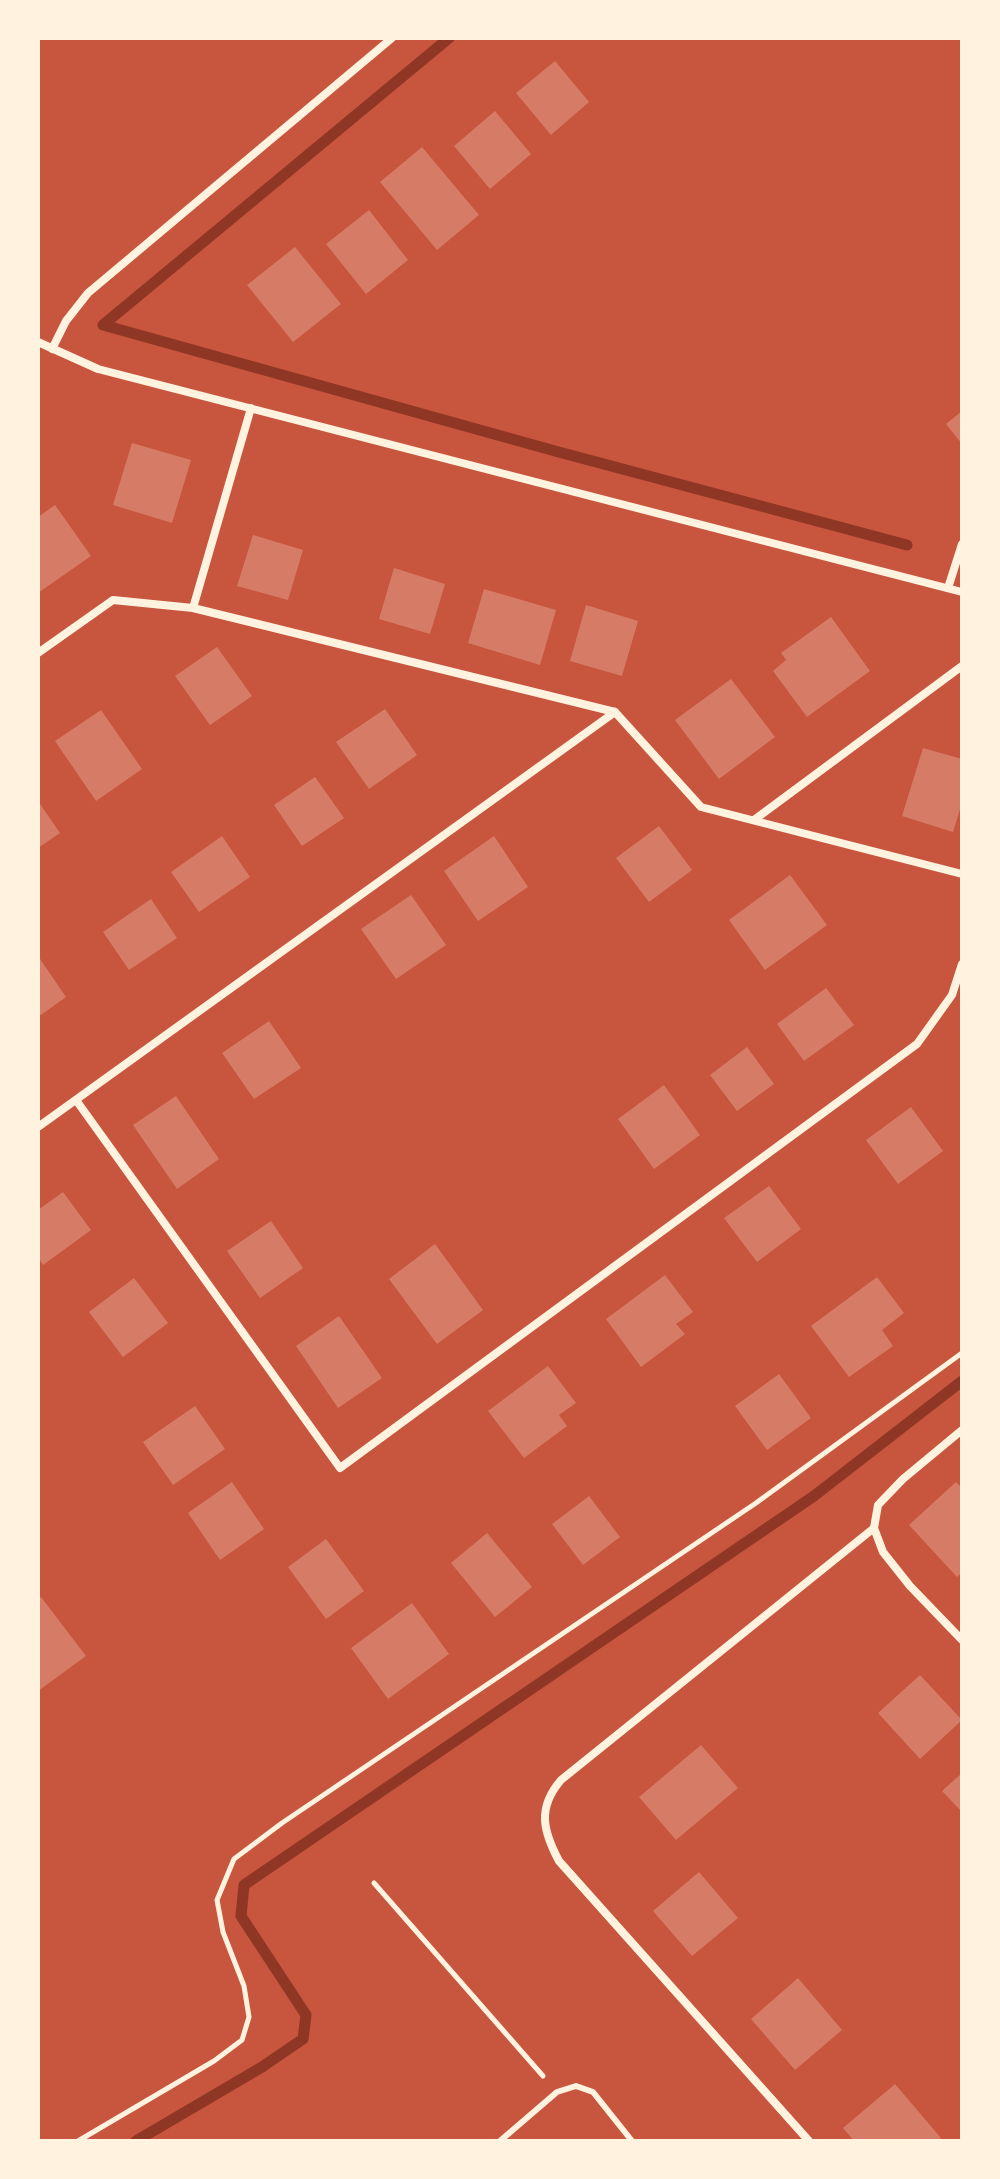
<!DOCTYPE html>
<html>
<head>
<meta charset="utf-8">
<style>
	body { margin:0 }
	#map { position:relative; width:1000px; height:2179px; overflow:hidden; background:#c8553d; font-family:Karla,sans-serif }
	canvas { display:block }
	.frame { position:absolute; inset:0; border:40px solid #fff3e0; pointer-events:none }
</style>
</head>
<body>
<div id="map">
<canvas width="1000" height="2179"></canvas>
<div class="frame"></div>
</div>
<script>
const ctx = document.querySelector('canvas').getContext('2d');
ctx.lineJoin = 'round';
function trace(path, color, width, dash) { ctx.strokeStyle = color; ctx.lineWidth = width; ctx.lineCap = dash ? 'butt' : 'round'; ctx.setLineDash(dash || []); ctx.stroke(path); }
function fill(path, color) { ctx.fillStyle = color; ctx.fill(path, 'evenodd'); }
trace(new Path2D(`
	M103,325L555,451L907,545
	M103,325L449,38
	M136,2141L262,2067L303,2039L306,2015L241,1916L244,1885L814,1496L962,1381`), '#8f3625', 11);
fill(new Path2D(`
	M555,61L589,102L551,135L516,93Z
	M495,111L531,154L490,189L454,146Z
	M422,147L479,215L437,250L380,182Z
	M369,210L408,260L366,294L326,244Z
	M295,247L341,304L293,342L247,285Z
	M962,411V444L946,424Z
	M132,443L191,460L172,523L113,505Z
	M55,505L91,556L38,593V517Z
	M253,535L303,550L288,600L237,586Z
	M394,568L445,584L430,634L379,619Z
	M484,589L556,610L540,665L468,643Z
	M586,605L638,621L622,676L570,661Z
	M831,617L870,671L807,717L773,671L786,660L781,653Z
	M217,647L252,696L210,725L175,676Z
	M731,679L775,737L719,779L675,720Z
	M385,709L417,755L369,789L336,742Z
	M101,710L142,769L96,801L55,741Z
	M923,748L962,759V803L953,832L902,816Z
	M315,777L344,818L302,846L274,805Z
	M38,801L60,833L38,848Z
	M659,826L692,870L649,902L616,858Z
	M222,836L250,877L199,912L171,872Z
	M494,836L528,887L478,921L444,871Z
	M790,875L827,925L765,970L729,920Z
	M411,895L446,945L396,979L361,929Z
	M151,899L177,938L129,970L103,932Z
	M38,956L66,997L38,1017Z
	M826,988L854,1025L804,1061L777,1024Z
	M269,1021L301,1068L254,1099L222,1053Z
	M747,1047L774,1084L737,1111L710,1075Z
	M664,1085L700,1135L654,1169L618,1119Z
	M176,1096L219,1159L177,1189L133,1125Z
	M911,1107L943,1151L898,1184L866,1140Z
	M769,1186L801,1229L757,1262L724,1218Z
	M63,1192L91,1230L43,1265L38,1257V1210Z
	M271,1221L303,1268L260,1298L227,1251Z
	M435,1244L483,1310L437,1344L389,1279Z
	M665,1275L693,1312L676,1324L685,1334L641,1367L606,1319Z
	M877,1277L904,1313L882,1330L893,1346L849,1377L811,1326Z
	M134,1278L168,1323L123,1357L89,1312Z
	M339,1316L382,1378L338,1408L296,1346Z
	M548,1366L576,1403L559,1415L567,1426L524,1458L488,1411Z
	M779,1374L811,1418L767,1450L735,1406Z
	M195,1406L225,1449L173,1485L143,1442Z
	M232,1482L264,1529L220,1560L188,1513Z
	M956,1482L962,1488V1572L957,1577L909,1525Z
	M589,1496L620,1537L583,1565L552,1524Z
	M487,1533L532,1587L495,1617L451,1563Z
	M326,1539L364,1591L326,1619L288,1567Z
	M41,1597L86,1656L38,1691V1599Z
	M412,1603L449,1654L388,1699L351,1648Z
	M920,1675L962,1720L920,1759L878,1713Z
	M701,1745L738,1788L676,1840L639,1797Z
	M962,1773V1812L942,1791Z
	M699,1872L738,1918L692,1956L653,1911Z
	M798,1978L842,2030L795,2070L751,2019Z
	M895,2084L941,2138L937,2141H854L843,2128Z`), '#d67c66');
trace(new Path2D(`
	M374,1883L543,2076
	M78,2141L214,2061L242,2040L249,2017L244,1986L223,1932L217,1900L234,1859L282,1823L756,1503L962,1353`), '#fff3e0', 5);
trace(new Path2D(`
	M500,2141L557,2092L576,2086L593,2092L632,2141`), '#fff3e0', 6);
trace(new Path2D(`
	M38,342L98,369L962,592
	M52,349L66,321L88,293L392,38
	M948,588L962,544
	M193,608L251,408
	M38,653L113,600L193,608L615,712
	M615,712L701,807L962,874
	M754,820L962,666
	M76,1100L340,1468L917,1044L952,995L962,964
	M38,1127L615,712
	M962,1430L903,1479L878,1505L874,1528L883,1552L910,1586L962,1640
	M809,2141L559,1861C543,1831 537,1808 561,1780L874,1528`), '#fff3e0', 8);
</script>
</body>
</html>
